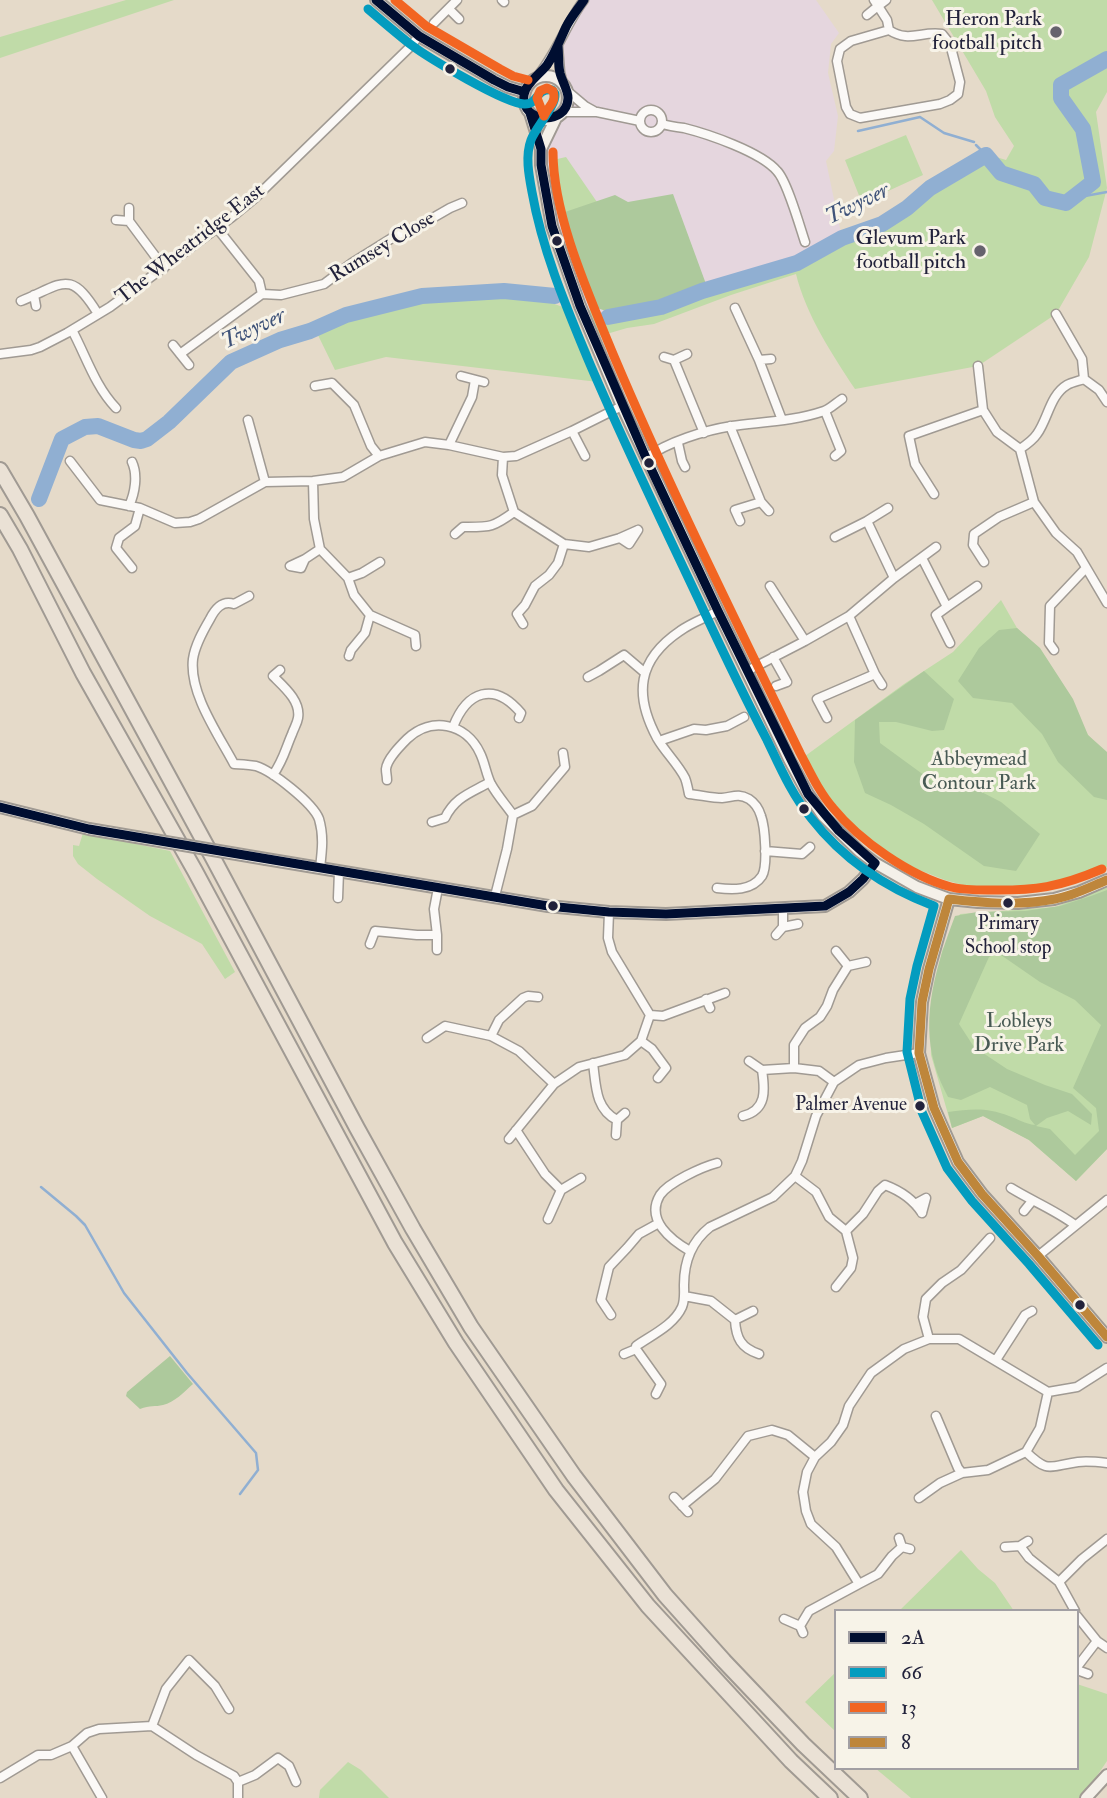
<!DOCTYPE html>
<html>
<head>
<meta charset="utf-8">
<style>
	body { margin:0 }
	#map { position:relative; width:1107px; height:1798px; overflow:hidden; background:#e5dac9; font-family:"IM FELL Double Pica",serif }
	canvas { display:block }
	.legend { position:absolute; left:834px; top:1609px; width:245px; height:161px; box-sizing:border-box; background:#f7f3e8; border:2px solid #a29fa3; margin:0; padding:9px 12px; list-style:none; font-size:21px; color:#22223b }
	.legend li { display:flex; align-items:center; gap:14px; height:35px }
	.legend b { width:35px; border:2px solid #a29fa3 }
</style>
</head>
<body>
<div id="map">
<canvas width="1107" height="1798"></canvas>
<ul class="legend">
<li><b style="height:9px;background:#000e31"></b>2A</li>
<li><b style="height:9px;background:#039cbf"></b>66</li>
<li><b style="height:9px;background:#f26522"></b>13</li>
<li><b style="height:9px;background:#be863b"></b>8</li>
</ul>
</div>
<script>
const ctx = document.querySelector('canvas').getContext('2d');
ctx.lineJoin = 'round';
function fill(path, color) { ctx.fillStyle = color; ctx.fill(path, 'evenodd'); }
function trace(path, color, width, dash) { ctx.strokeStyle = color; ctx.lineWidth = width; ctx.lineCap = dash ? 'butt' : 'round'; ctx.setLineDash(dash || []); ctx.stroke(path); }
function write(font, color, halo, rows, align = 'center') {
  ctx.font = font + ' "IM FELL Double Pica",serif'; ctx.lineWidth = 6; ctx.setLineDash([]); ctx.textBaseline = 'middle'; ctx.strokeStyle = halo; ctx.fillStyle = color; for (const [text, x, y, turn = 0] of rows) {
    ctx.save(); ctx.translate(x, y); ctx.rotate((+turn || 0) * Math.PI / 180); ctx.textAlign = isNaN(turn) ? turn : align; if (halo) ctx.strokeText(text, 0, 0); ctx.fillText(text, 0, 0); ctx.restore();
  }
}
fill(new Path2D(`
	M584,0H816L839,33L831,44L828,73L838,116L834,151L826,161L842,238L797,263L702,291L661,307L608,317L580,306L552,226L541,165L556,118L563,112L567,101L568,96L558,46Z`), '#e5d6de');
fill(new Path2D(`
	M126,0H174L0,58V37Z
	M932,0H1107V92L1096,112L1107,188L1089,257L1056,314L978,366L855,389C832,354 806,315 796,274L731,295L654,324L627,328L593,338L580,306L608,317L661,307L702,291L797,263L842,238L882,224L907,208L930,188L983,153L1006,160L1014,146L995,117L986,91Z
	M906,135L923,175L862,203L845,160Z
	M566,157L599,205L566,217L562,213L554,182L553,160Z
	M505,286L571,310L590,351L598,382L386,357L335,370L315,329L348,313L423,293Z
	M1001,600L1017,628L1038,650L1088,735L1107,755V867L1051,887L1019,889L987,888L970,887L945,880L909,866L867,842L846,823L819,790L801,759L904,684L953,652Z
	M83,833L170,851L235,972L225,979L202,944L150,916L97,879L78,864L73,856V845L79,846Z
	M1107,887V1149L1076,1181L1029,1140L983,1116L952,1128L931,1055L930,1013L942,951L960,914L1055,907Z
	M961,1550L978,1569L995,1583L1014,1611H899Z
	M836,1672V1732L805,1702Z
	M1077,1684L1107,1694V1761L1082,1798H911L875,1768H1077Z
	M348,1762L361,1770L389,1798H319L320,1790Z`), '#c0dba8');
fill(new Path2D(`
	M673,194L706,284L661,303L609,312L591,306L572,244L565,212L615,195L628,202Z
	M1017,628L1040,648L1073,699L1088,735L1107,752V800L1094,797L1058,762L1042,734L1012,703L973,698L958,681L979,648L999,630Z
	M924,671L954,699L944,730L932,731L896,722H879L880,743L943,789L970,786L1001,802L1040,834L1016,871L984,866L924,824L891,805L865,793L854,762L855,720Z
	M1107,890V1149L1076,1181L1029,1140L983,1116L952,1128L948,1112C971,1109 986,1107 1009,1116C1018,1119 1025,1124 1035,1125L1030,1119L1027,1105L990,1087L961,1100L948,1097C943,1087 938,1077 935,1066C920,1016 937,963 955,916L977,912L1025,911L1060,906L1091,896ZM998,953L1040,982L1075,1000L1101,1025L1073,1088L1096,1108L1099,1131L1075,1155L1050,1129L1036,1126L1047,1118L1068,1111L1091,1125L1092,1114L1072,1094L1045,1085L1007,1069L974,1047L959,1024L989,957Z
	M170,1356L193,1384C185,1391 174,1403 163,1405C155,1407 150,1405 140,1409L126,1396L127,1392Z`), '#adc99c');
trace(new Path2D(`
	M858,131L920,117L944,133L974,142
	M976,145L986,155
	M1066,203L1085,196L1107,192
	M41,1187L76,1216L85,1225L124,1293L187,1373L256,1453L258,1470L240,1494`), '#90afd2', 2.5);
trace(new Path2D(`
	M608,317L661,307L702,291L797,263L842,238L882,224L907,208L930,188L986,155L1001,173L1034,184L1045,198L1066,203L1093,182L1083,129L1061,98V85L1107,59
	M39,499L62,439L85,427L98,426L134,440L141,441L147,439L169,422L231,362L280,340L310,331L346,315L422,296L504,291L555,296`), '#90afd2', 16);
const street = new Path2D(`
	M502,0L504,2
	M886,0L878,6L887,20L889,30
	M449,9L459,19
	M867,15L878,6L874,0
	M434,23L457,0
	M889,30C909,43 920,31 942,34L950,44L960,82L958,94L950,100L940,104L860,118L850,114L846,107L837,61L840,49L851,41Z
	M558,46L560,72L563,84
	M536,78C557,54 565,25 584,0
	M566,90L585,106L594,111
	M640 121a11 11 0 1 1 22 0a11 11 0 1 1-22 0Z
	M563,112H597L640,121
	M662,124C669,126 676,127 684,128C708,134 761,152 777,171C787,181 800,227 805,242
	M129,208V221L164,268
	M116,220L129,221
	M217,228L259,281L262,294
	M34,295L36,306
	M21,301C63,284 70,268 98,314
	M735,308L759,360
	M72,330C86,356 95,386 116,408
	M173,345L189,365
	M0,354L31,350L40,347L67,333L110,307L232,217L255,198L409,48L419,36
	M180,354L262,294L281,295L324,284L352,263L392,238L424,223L450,208L462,203
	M664,357L674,360L704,433
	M771,359L759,360L782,420
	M674,360L687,354
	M978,366L983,410L997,432L1020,449L1034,502L1056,533L1077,552L1107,603
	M461,376L484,382
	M1084,379L1099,390L1107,402
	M315,386L332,383L354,405L371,446L379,456
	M825,411L841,451L835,456
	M248,420L265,482
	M730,426L761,502L735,510L740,521
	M572,431L585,456
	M678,443L682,461L685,467
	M449,445L472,397L475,380
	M1020,449C1026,445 1033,440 1037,434C1048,419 1050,395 1067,385C1072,382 1079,381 1084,379L1082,359L1056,314
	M503,457L502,475L514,512L564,544L589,547L620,538L638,530
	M646,458C667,442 706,430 732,426C762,422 795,421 824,411C830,409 836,403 842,399
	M70,461L100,500L140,508L175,523L190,522L199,519L265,482L313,481L343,477L379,456L425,442L449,445L503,457L516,456L572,431L622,406
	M313,481L314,519L320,549L348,578L354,595L370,615L415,635L416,646
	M934,494L915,464L909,436L983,410
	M761,502L769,511
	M129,506C135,493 138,475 132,462
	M888,508L867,521L894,578
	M455,534L463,527C490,527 492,528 514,512
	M835,537L867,521
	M620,538L629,544L638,530
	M922,558L947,607L936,615L950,643
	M305,559L290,566L301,568L305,559L320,549
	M984,562L973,545L974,534L999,517L1034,502
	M132,568L116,548L119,538L135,526L140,508
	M348,578L362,573L380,562
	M770,586L805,641
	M249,596L234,604C222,600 215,609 210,619C203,631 195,645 193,659C189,693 218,734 234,764C241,764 249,765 256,766C272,771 313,803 319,819C324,836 322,851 320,868
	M947,607L977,586
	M523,624L517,614L525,605L535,586L549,575L558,563L564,544
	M1054,650L1049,643L1050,606L1086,568
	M349,656L351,650L365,633L370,615
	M773,657L787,682L776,686
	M747,671L805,641L849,616L894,578L936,547
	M875,674L882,685
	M588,677L599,671L624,655L644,672
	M827,718L817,699L875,674L849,616
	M453,727C467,691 494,681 521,713L519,718
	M659,741L694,729L706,730L727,726L744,717
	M273,775C284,759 285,750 292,734C294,728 297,724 298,718C301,701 284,687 273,676L280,670
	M387,780C387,776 386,773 386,769C387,759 400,746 407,739C431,716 466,723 480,753C485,763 486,774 491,784C497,795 506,805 513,815
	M432,822L445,818C455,797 471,793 490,782
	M765,851L802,854L810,847
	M717,888C732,890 752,891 762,876C768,866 765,827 761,816C759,809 755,803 749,799C738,793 733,797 722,798C712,798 700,795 689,794C688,789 687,783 685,778C678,764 665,752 657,738C634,695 637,660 680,631C691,623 705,618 718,611
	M495,896L507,849L513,815L532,806L565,767L563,753
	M338,898L339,871
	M783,909V927L798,924
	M437,935V950
	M776,935L783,927
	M370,944L375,931L417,935H437L434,909L438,888
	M836,951L848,966
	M706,999L710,1008
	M650,1015L663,1016L725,993
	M491,1036L499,1020L523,998L528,996L538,997
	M427,1038L445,1026L491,1036L519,1051L554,1084
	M641,1041L652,1049L666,1068L658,1078
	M749,1061L762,1070L794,1068L819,1071L834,1082
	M593,1063C596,1085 595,1109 617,1120
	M794,1068V1045L805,1028L820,1017L827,1006L833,990L848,966L866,962
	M743,1116C767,1110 765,1090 762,1070
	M516,1130L545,1174L561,1190L548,1219
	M616,1135L617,1120L625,1113
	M509,1139L554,1084L579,1067L625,1055L641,1041L650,1015L612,952L608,938L609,912
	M795,1176L816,1192L829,1217L846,1231L853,1258L851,1268L836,1287
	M1011,1188C1032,1201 1055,1210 1075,1225
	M561,1190L581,1178
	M915,1204L926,1198L922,1213
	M1024,1211L1032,1201
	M846,1231L863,1214L878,1191L885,1185C901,1191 913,1199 922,1213
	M690,1251C671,1240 645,1220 660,1195C669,1182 702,1167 717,1163
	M1038,1256L1107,1200
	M684,1296L711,1301L735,1320C736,1338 741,1348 759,1354
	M611,1315L601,1300L609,1267L627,1248L639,1234L659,1223
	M735,1320L753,1311
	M929,1339L923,1317L926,1299L942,1283L961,1270L990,1238
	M636,1349L661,1384L656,1394
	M624,1354L636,1349V1346C652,1335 674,1325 682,1307C685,1300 684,1292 684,1285C684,1262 691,1242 710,1227L773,1197L795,1176L802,1161L816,1116L834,1082L859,1065L886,1058L919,1053
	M996,1360L1025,1315L1032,1311
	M936,1416L958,1468L962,1473
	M1026,1452C1049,1474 1049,1466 1078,1462C1087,1461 1098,1462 1107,1463
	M674,1497L688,1512
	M919,1498L940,1483L962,1473L988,1470L1026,1452L1040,1428L1048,1392
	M682,1506L715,1479L748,1436L772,1430L788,1435L815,1457
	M899,1538L902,1547L910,1549
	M1020,1546L1029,1558L1059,1582L1075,1611
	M1005,1547L1020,1546L1028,1541
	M1059,1582L1082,1559L1107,1539
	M859,1584L878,1574L892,1556L902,1547
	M1077,1616L1097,1641L1107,1648
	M784,1619L800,1626
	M803,1633L800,1626L809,1611L859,1584L836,1547L811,1524L806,1511L803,1492L807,1472L815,1457L831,1442L843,1425L849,1406L871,1373L904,1349L929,1339H959L1048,1392L1077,1387L1107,1368
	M1077,1667L1097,1641
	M1077,1670L1088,1674
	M229,1709L215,1686L189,1660L166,1689L152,1726L196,1755L234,1776L238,1782V1798
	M72,1746L102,1798
	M0,1778L38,1755H51L72,1746L87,1733L99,1729L152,1726
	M238,1782L255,1775L278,1758L289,1766L296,1782`);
const secondary = new Path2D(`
	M376,0L419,36L494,80L508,87L525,92
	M524 98a22 22 0 1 1 44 0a22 22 0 1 1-44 0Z
	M530,113L541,149V165L552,226L580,306L622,406L718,611L789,759L808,794L823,816L859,851L875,863L917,887L949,899L978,902L1018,903L1054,899L1079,892L1107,880
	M541,149L556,118
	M0,807L89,829
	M266,859L548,906L609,912L666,914L825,906L849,892L863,879L875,863
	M949,899L929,969L922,1002L919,1053L934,1108L958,1162L982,1194L1038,1256L1107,1337
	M1086,1798L1107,1775`);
const highway = new Path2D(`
	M0,470L27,516L213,858L357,1128L413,1229L471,1327L574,1476L665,1595L724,1661L803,1744L860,1798
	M0,515L20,549L83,673L195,871L395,1243L456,1343L556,1490L648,1606L791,1761L830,1798`);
trace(street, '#a09a93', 11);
trace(secondary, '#a09a93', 14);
trace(highway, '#a09a93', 18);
trace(street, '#fbf9f7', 8);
trace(secondary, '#f4f0e9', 10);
trace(highway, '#eae1d5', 14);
const secondaryBridge = new Path2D(`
	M89,829L266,859`);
trace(secondaryBridge, '#a09a93', 14, []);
trace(secondaryBridge, '#f4f0e9', 10);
trace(new Path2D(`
	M376,0L419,36L494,80L508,87L525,92
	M558,46C559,55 558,64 560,73C562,81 568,90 568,98C567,127 520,123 524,95C525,84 540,74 547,65C555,53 560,40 566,27C571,17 578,9 584,0
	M0,807L89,829L548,906L609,912L666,914L825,906L849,892L863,879L875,863L839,831L808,794L718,611L646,458L580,306L552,226L541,165V149L530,113`), '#000e31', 9);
trace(new Path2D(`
	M368,9C382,21 396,33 410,44C427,57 507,105 525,104C539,104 535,88 552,90L555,94C556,106 536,127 531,140C525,156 529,176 532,192C542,249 565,304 587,357C623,442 663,524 702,607C723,652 744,696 767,740C780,767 792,795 811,818C843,859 886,888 934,906L917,966L910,999L907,1052L922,1112L947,1168L972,1201L1029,1264L1098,1345`), '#039cbf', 9);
trace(new Path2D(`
	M395,0L426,26L500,69L513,76L528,80
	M547,88L553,91C557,103 548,106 544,116L537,98L540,91Z
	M553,152C553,216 589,295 613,354C670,489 736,621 800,753C810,772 819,792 833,808C860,841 910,876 951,887C963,890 976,890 988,890C1035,891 1060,887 1102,869`), '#f26522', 9);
trace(new Path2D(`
	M949,899L929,969L922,1002L919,1053L934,1108L958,1162L982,1194L1038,1256L1107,1337
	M949,899C984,903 1020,906 1055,899C1073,896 1090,887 1107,880`), '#be863b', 9);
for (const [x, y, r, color] of [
	[1056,32,7,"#66626d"],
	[450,69,6,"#22223b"],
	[557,241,6,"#22223b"],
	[980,251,7,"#66626d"],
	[649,463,6,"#22223b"],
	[804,809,6,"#22223b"],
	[1008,903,6,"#22223b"],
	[553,906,6,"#22223b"],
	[920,1106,6,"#22223b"],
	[1080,1305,6,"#22223b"]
]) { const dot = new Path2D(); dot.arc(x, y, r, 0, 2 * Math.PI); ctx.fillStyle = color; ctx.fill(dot); trace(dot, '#f7f3e8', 2.5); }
write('19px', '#22223b', '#f7f3e8', [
	["Primary",1008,925],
	["School stop",1008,949],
	["Palmer Avenue",907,1106,"right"]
]);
write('21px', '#22223b', '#f7f3e8', [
	["Heron Park",1042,20],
	["football pitch",1042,44],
	["Glevum Park",966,239],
	["football pitch",966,263]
], 'right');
write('21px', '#22223b', '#f7f3e8', [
	["The Wheatridge East",191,245,-38],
	["Rumsey Close",383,248,-31]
]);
write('21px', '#485a54', '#f7f3e8', [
	["Abbeymead",979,760],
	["Contour Park",979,784],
	["Lobleys",1019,1022],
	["Drive Park",1019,1046]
]);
write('italic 23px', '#3f5379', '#f7f3e8', [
	["Twyver",858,205,-26],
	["Twyver",254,330,-25]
]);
</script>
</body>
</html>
